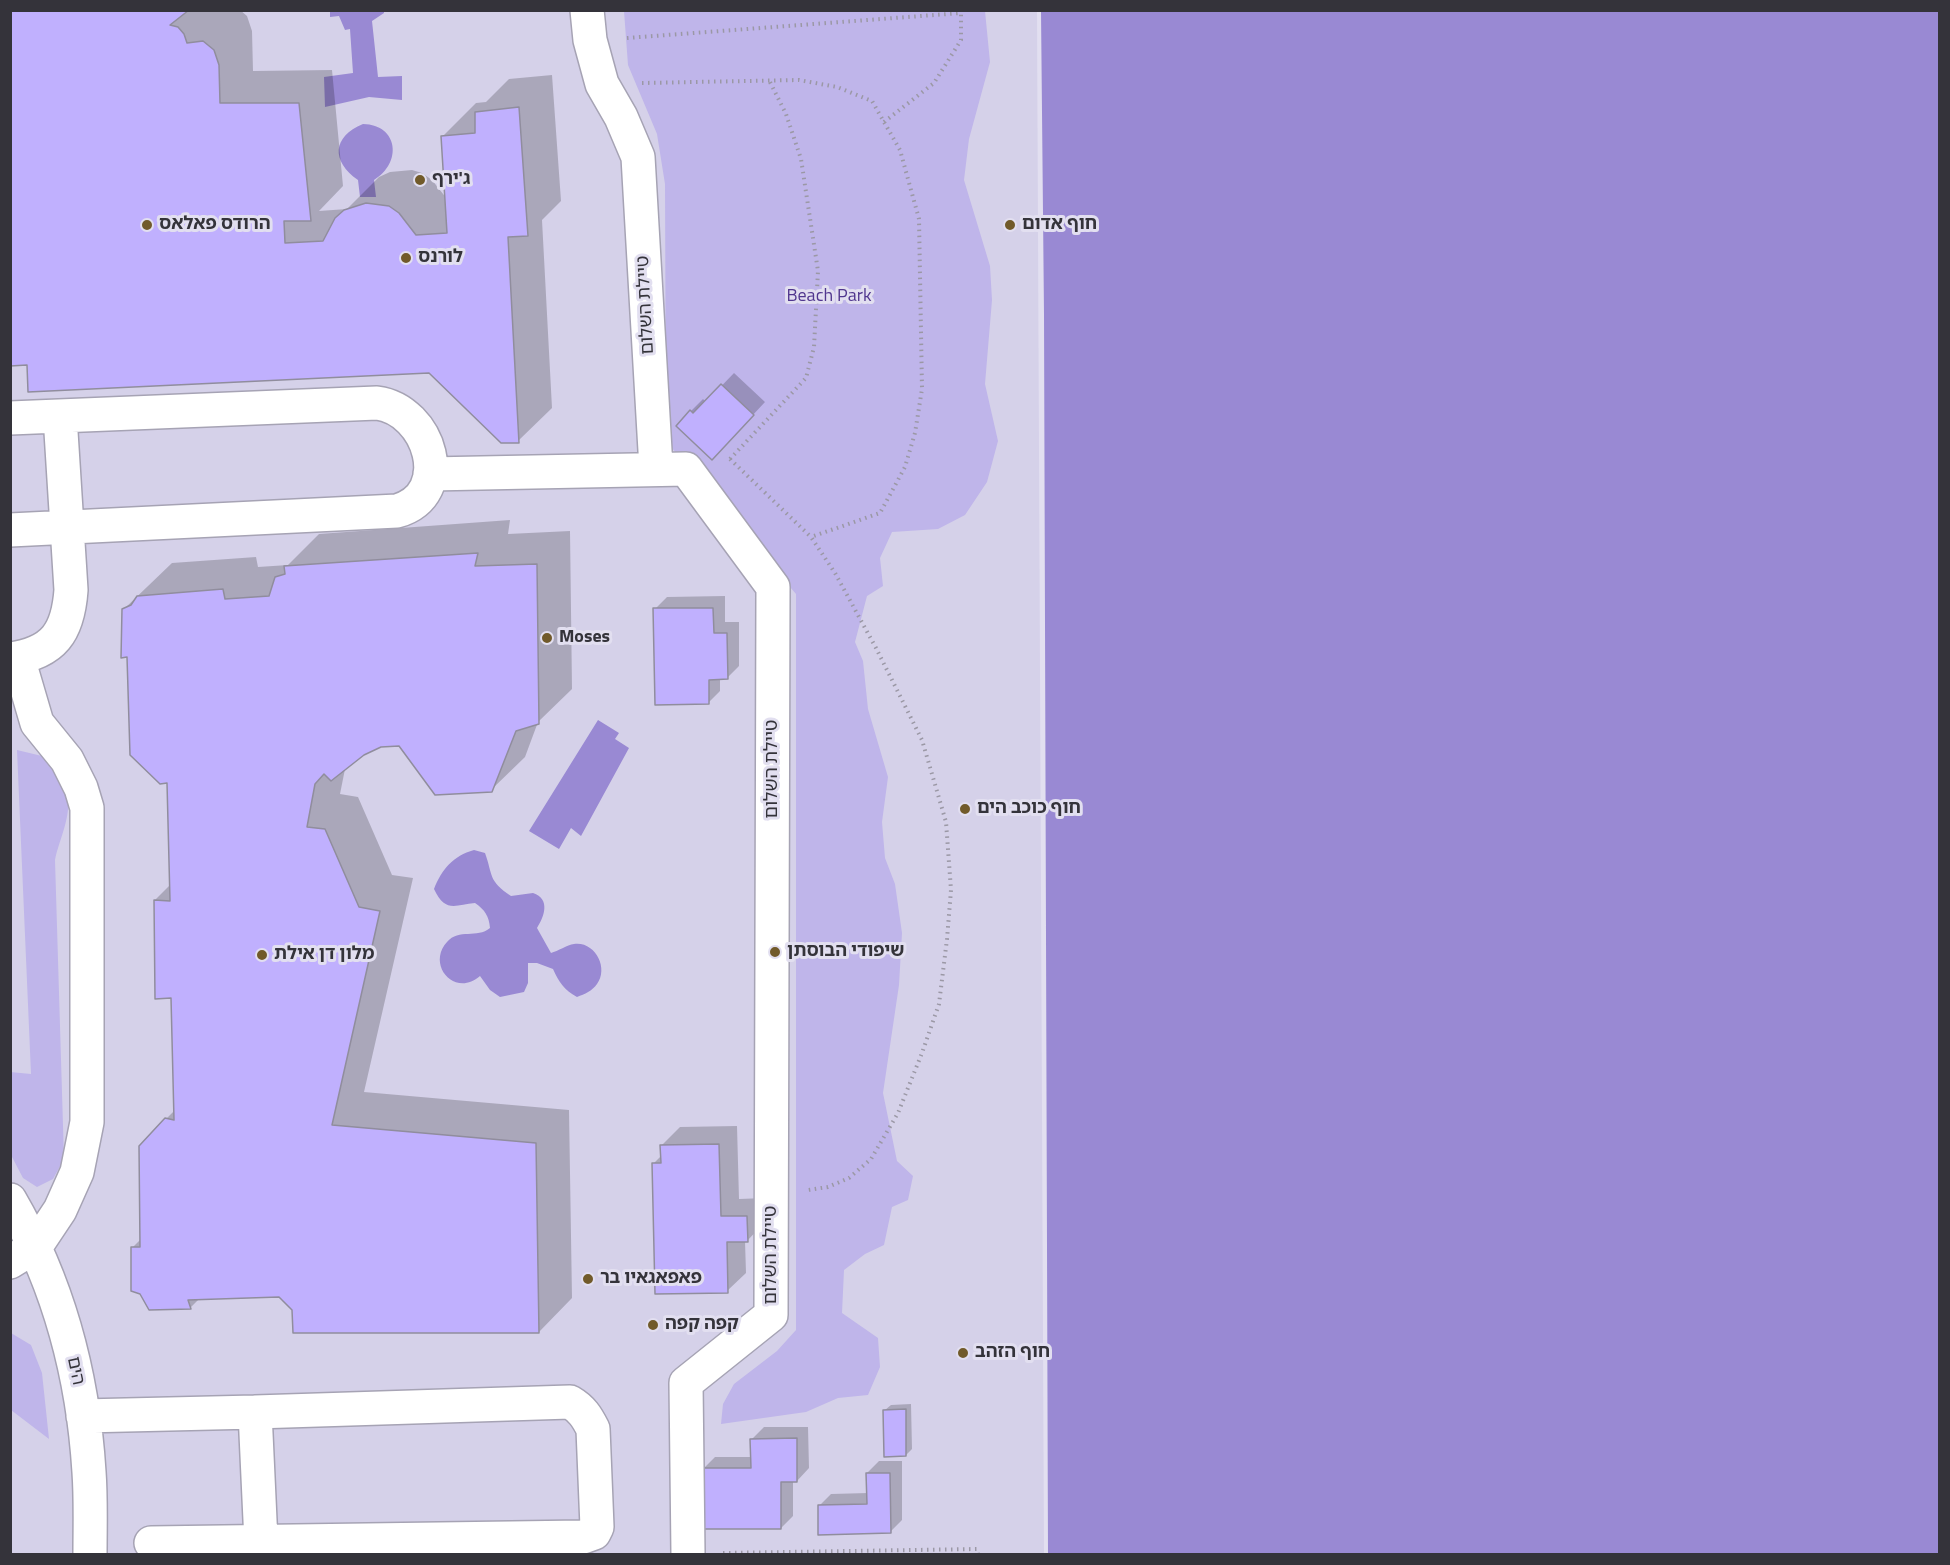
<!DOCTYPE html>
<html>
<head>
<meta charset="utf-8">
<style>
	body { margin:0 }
	#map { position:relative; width:1950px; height:1565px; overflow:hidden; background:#e2dff0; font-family:"Titillium Web",sans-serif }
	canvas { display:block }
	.frame { position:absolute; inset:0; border:12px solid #34333a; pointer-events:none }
</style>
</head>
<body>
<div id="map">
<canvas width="1950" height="1565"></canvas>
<div class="frame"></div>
</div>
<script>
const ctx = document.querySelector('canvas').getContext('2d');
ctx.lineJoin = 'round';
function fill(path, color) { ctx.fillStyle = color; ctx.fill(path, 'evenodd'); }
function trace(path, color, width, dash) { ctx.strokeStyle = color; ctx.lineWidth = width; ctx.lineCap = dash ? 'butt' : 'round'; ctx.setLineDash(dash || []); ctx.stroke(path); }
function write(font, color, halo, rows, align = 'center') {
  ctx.font = font + ' "Titillium Web","Noto Sans Hebrew",sans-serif'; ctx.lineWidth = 6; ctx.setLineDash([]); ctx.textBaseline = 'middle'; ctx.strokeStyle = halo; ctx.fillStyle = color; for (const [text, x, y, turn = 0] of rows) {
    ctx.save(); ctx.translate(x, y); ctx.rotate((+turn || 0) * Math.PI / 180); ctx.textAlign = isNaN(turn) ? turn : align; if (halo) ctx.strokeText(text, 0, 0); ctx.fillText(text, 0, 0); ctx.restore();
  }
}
fill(new Path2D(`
	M11,11H1037L1044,1554H11Z`), '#d5d1e9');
fill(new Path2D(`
	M624,11H985L990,62L969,139L964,180L990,266L992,300L985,384L998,441L987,482L965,515L938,529L892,532L880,558L883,586L867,596L855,642L863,661L868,709L888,777L882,822L885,858L895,884L902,933L899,985L883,1093L897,1161L913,1176L908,1200L892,1207L884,1245L865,1254L844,1270L842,1313L878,1338L880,1367L868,1395L838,1398L806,1412L721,1424L723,1404L734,1384L777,1351L796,1330V594L666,441L665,184L657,134L628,65Z
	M17,750L46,757C53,768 62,779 66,790C74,812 59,839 55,860L64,1159L53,1179L37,1187L23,1178L11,1155L10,1072L31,1074Z
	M11,1333L31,1345L42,1373L49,1439L11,1410Z`), '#bfb5ea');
fill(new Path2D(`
	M330,11H384V13L372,21L378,77L402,76V100L369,97L325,107L324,77L353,73L350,29L345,30L339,16L330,17Z
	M1041,11H1939V1554H1048L1044,314Z
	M363,124C399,125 402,163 374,180L376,197H360L358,180C331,161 332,137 363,124Z
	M598,720L619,733L615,739L629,748L581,836L571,828L559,849L529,831Z
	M474,850L485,853C493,875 488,881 511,896L533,893C551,899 544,917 537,928L551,953C558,951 567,945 574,944C595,941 609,968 597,984C592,991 585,994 577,997C564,990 559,982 553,969L537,963H528V983L524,992L500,997L490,990L480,976C455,998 426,965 447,942C459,928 477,939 490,928C489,916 485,910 475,903C455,905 445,913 434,889C442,869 453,856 474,850Z`), '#9989d3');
fill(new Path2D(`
	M10,10H240L247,16L252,31L253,71L332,70L343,186L319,211L347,209L379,177L390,172L412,170L422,173L432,180L447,199L443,136L476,103L486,102L509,79L552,75L561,201L542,220L552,408L518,441L429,372L29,363Z
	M734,373L765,402L724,446L691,411L703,399L706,402Z
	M510,520L508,534L570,531L572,689L538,722L525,757L491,790L400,744L381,746L363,754L345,769L340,794L358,797L392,875L413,878L364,1092L569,1110L572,1298L539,1332L293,1309L280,1296L200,1298L190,1308L133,1247L141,1239L166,1119L175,1110L173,997L155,900L171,884L169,781L128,656L123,610L172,563L256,557L258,567L288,565L319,534Z
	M725,596V622H739V666L727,678H720V691L708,703L655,609L667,597Z
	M737,1126L739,1199L765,1198V1222L747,1241H745L746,1273L727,1291L653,1164L662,1155V1145L680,1127Z
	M911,1404L912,1449L906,1455L885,1410L891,1405Z
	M764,1427H808L809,1468L797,1481H793V1516L781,1528L703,1469L715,1457H752V1439Z
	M879,1461H902V1520L890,1532L819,1506L831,1494L868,1493L867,1473Z`), '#0003');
const building = new Path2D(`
	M10,10H189L170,25L178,27L184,34L187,43L203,41L214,50L219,65L220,103H299L311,221H284L285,243L323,241L335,218L344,210L366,203L389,206L399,213L416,235L447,233L441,136L475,133V112L519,107L528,236L508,237L519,443H501L429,373L28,392L27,365L10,366Z
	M721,384L754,415L712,460L676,426L690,410L693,413Z
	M478,553L475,566L537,564L539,724L516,731L492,792L435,795L399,746L381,747L364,755L331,781L324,774L315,784L307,827L325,829L359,907L380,911L332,1125L536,1143L539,1333H293L292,1310L279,1297L188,1300L191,1309L149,1310L140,1294L131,1291V1247H140L139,1146L165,1118L174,1120L171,998L155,999L154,900L170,901L167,783L160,784L130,755L127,657L121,658L122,609L131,605L137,596L223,589L225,599L269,596L275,577L285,574L284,566Z
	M653,608H713L714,633H727L728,679L709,680V704L655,705Z
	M719,1144L721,1216H747L748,1242H727L728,1293L655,1294L652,1163H661L660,1145Z
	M906,1409V1456L884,1457L883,1410Z
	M797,1438V1482H781V1529H702V1468H751L750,1439Z
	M866,1473H890L891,1533L818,1535V1505L867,1504Z`);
fill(building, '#c0b0fe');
trace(building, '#908d9d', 1.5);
const minor = new Path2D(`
	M587,10L590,40L602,84L621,117L638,157L656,468
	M10,418L377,403C430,410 456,494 397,511L10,530
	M430,474L686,469L773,587L771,1315L686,1383L688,1554
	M10,659C54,653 68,632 71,590L60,416
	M10,1200C59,1284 83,1375 89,1472C91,1499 90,1527 90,1554
	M10,1262L36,1246L60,1210L77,1172L87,1122V808L81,788L67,760L37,723L18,658
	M83,1416L255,1412
	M151,1543L583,1537L594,1533L597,1527L593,1429C587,1417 582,1409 570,1402L255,1412L261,1542`);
trace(minor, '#a6a3b4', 36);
trace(new Path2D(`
	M627,38L961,13
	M642,83L799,80L837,87L872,101L900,150L919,219L922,389L915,433L905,467L880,513L811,537
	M884,122L934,83L961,40V10
	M730,459L811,537L835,573L876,648L922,740L946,822L951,890L947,939L939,1004L922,1053L898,1113L871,1159L849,1178L828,1187L808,1190
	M730,459L806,378L814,347L818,271L801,159L786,114L769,80
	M723,1553L977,1549L978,1554`), '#9b98a5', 4, [1.5, 4.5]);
trace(minor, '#fff', 33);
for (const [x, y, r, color] of [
	[420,180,6,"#715a2a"],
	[147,225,6,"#715a2a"],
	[1010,225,6,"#715a2a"],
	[406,258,6,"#715a2a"],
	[547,638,6,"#715a2a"],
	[965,809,6,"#715a2a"],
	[775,952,6,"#715a2a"],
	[262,955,6,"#715a2a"],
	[588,1279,6,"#715a2a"],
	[653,1325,6,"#715a2a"],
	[963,1353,6,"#715a2a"]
]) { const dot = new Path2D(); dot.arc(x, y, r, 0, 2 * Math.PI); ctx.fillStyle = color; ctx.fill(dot); trace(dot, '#e2dff0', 2); }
write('bold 18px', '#34333a', '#e2dff0', [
	["ג'ירף",432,180],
	["הרודס פאלאס",159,225],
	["חוף אדום",1022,225],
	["לורנס",418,258],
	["Moses",559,638],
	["חוף כוכב הים",977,809],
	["שיפודי הבוסתן",787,952],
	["מלון דן אילת",274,955],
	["פאפאגאיו בר",600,1279],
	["קפה קפה",665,1325],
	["חוף הזהב",975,1353]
], 'left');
write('18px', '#50368e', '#e2dff0', [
	["Beach Park",829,297]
]);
write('18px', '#34333a', '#e2dff0', [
	["טיילת השלום",646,305,-93],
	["טיילת השלום",773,769,-90],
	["טיילת השלום",772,1255,-90],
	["הים",75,1371,78]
]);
</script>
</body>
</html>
